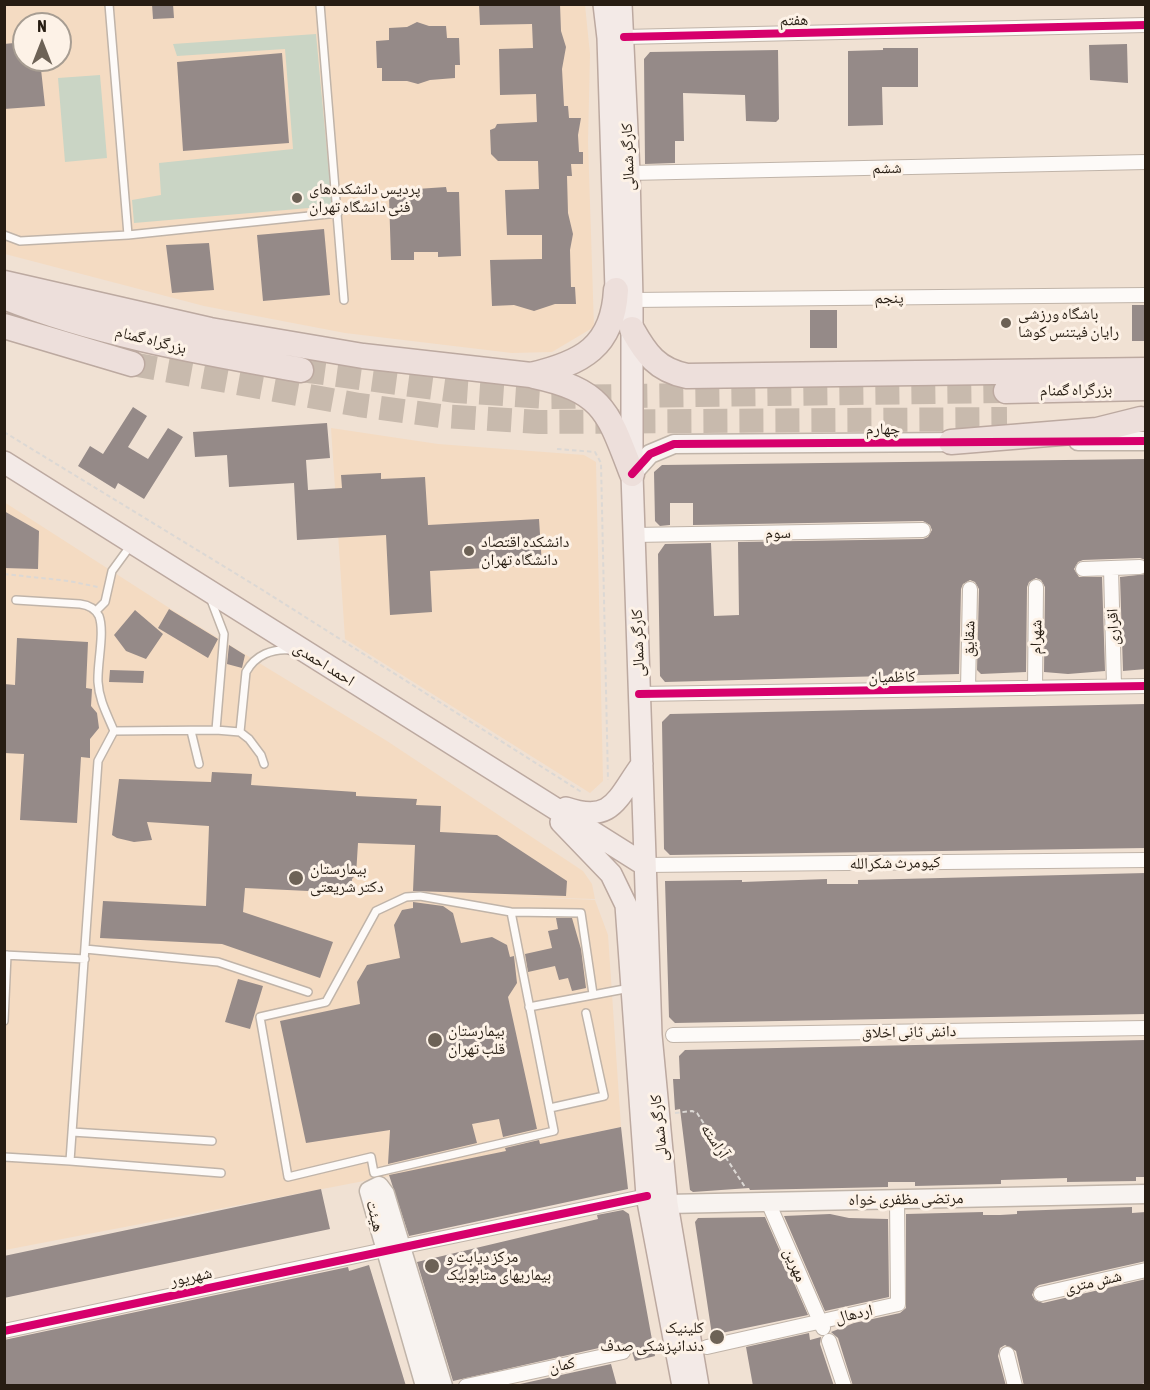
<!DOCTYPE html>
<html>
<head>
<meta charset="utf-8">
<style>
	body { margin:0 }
	#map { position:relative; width:1150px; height:1390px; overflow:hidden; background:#f0e1d3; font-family:"Asap Condensed",sans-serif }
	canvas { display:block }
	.frame { position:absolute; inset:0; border:6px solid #271d13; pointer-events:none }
	.north { position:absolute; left:12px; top:12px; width:60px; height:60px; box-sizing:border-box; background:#fdf2e7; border:2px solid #a79d92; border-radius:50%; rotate:0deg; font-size:16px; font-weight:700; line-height:24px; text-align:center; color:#271d13 }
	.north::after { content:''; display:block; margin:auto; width:21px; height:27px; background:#6d6256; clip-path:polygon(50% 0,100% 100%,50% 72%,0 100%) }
</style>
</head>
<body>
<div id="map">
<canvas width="1150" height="1390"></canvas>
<div class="frame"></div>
<div class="north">N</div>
</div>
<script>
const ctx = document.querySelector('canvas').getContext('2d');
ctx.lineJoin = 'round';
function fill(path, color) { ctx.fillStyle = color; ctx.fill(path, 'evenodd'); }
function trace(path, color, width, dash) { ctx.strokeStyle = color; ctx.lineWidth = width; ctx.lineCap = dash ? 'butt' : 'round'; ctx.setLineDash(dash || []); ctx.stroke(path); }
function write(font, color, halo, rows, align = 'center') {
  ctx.font = font + ' "Asap Condensed","Noto Naskh Arabic",sans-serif'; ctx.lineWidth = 6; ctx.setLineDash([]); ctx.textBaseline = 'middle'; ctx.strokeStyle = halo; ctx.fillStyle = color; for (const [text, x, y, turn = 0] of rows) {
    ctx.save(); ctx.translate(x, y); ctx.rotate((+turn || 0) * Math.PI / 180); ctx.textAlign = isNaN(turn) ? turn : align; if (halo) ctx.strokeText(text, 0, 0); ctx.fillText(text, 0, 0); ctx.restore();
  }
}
fill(new Path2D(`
	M4,5H585L590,54L588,142L594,327L552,352L512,353L345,333L204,306L5,254ZM24,24H60V60H24Z
	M331,428L438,444L584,455L596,462L603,781L590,793L345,639Z
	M4,502L174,611L387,741L583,871L592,884L595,899L494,896L595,900L608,935L621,1127L390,1176L5,1250Z`), '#f4dbc2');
fill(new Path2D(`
	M316,34L332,206L134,223L132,200L161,195L159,163L293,149L285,49L177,56L173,44Z
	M100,75L107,158L65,162L58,78Z`), '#cad5c5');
fill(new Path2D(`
	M152,4H173L174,18L153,19Z
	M479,4H560L561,31L566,47L562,69L564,106H568L569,118H581L578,135L579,152H583V164H571L572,176H567L568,213L573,234L570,250L571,287H575L576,304H555L534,311L514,305L492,306L490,260L542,259V235H507L506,214L505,190L539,189L538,161H498L491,154L490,130L495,128L497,124L537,122L536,94L500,95L499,49L533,48L532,24L480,25Z
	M417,22L429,26H446L447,38H459L460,65H455V78L430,80L418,84L407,81H382V68H377L376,41L389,40V28L407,27Z
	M24,42V60H40L45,106L4,109V44Z
	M1127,44L1128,83L1090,80L1089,45Z
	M883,48H918V87H882L883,125L848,126V51L883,50Z
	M778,50L779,119L776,122L746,121L745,95L683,93L684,141H675V163L645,164L644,59L650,52Z
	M282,53L289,143L183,151L177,62Z
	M446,187L447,192H459L461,256L438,257V252H414V260H391L389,197H402V190Z
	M324,229L330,295L263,301L257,235Z
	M209,243L214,290L172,293L166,245Z
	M1132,305H1146V341H1132Z
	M810,310H837V348H810Z
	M133,407L147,416L128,447L148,459L168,428L183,437L144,499L118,483L115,489L78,466L90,446L103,454Z
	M327,423L330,458L306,460L308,490L342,488L341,475L381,473V479L425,477L428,525L539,519L542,565L430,571L432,612L390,615L386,535L297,540L294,483L229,487L227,455L195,457L193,432Z
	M1146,459V560L1140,558L1083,560L1078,562L1074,569L1079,577H1102L1105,671L1068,674L1044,672L1045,587L1041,580L1036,578L1029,582L1027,587L1026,672L981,674L977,670L979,589L975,582L970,580L963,584L961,589L959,674L665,682L660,676L658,554L665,544L711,543L714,616L739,615L738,542L923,539L928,537L932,530L930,525L923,521L693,525V503H670V525L660,526L655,521L654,472L662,465Z
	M4,511L39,531L38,569L4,568Z
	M1146,574V669L1123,671L1120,577Z
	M169,609L218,639L208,658L158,628Z
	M135,610L163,634L146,659L126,651L114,635Z
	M17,638L88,642L86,688L92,689L91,706L97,713L99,728L90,739V758L81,757L77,823L20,820L24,754L4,753V684L15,685Z
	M229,645L245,655L242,668L227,664Z
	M110,670L144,671L143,683L109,682Z
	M1146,704V848L670,855L664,849L662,722L670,714Z
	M212,772L252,774L251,785L356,792V796L417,799L416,805L441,806L440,832L497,835L567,881L566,896L413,891L415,845L358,843L356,875L352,879L351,893L245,888L243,912L333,942L320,978L222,944L100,938L103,901L206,906L209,826L147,822L152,840L134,842L117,838L112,835L119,779L211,782Z
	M1146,873V1014L675,1023L669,1017L665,881L742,880V882L827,879V884H858V880Z
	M413,902L443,906L453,913L461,943L492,937L507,945L510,957L514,956L517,983L508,997L537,1129L503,1137L499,1119L472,1124L477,1143L388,1164L390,1130L306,1143L280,1021L360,1004L357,982L367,965L400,958L394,925L402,910L413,908Z
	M556,918H572L581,949L586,988L572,991L568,978L559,980L555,966L528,972L525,954L552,948L548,931L558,929Z
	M238,979L263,986L250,1029L225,1022Z
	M1146,1040V1177H1136V1181L1067,1182V1178L1001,1180V1184L915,1186V1182H888V1187L750,1190L749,1188L693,1192L690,1190L680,1109L675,1110L673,1079H680L679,1056L685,1050Z
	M621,1127L628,1189L409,1236L389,1175L506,1151L505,1148L539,1140L540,1144Z
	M321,1189L330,1229L4,1298V1256Z
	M1132,1207V1213L1146,1212V1261L1039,1285L1035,1288L1032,1295L1035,1300L1043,1303L1146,1279V1383L1134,1386H1024L1016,1351L1005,1345L1000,1348L998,1356L1006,1386H853L838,1338L831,1332L854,1323L900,1313L906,1308V1214L983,1212V1215H1000L1017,1214V1211Z
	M623,1210L629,1214L655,1356L635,1361L630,1346L621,1343L453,1381L417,1262L598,1219L597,1215Z
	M830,1214L849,1218L888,1219L889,1297L825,1311L784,1216Z
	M765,1217L808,1315L712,1335L695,1222L698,1218Z
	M369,1265L406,1386H4V1340L348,1267L349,1271Z
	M809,1333L810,1340L821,1337L820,1344L834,1386H753L746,1347Z
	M611,1364L617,1386H511Z`), '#958a88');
trace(new Path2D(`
	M132,364L359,405L441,416L539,422L1007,419
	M301,370L456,391L547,397L1006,391`), '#c8baad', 24, [24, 12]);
const lane = new Path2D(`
	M109,4L128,235
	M320,4L344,300
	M4,235L20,241L128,235L338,213
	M16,600L80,604C88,605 95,608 99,616C105,632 97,664 98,682C99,700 107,714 114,731
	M211,600L224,634L216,730
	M96,611L105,602L112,571L131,545
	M191,731L199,764
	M240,732L246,672C255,655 273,648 291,650
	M511,912L554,1131L374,1173L371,1157L288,1177L260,1017L326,1002L376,911L406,897L420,896L511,912L581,913L593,994
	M85,949L218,962L308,992
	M4,955L85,959
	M529,1007L630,988
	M4,1021L7,955
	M550,1108L604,1096L586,1013
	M72,1132L212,1141
	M4,1157L70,1161
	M221,1173L70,1161L98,761L114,731L216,730L240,732L249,739L261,755L264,764`);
const street = new Path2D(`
	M624,37L1146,25
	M629,173L1146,162
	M632,300L1146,295
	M634,535L923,530
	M1111,568L1140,567
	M1083,569L1111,568L1114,686
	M1035,688L1036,587
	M968,689L970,589
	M639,694L1146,686
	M645,865L1146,860
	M673,1035L1146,1028
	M768,1202L823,1328
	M400,1247L647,1196
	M1041,1294L1146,1270
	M4,1331L384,1250
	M829,1341L844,1386
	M707,1347L898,1304L897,1199
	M1007,1354L1015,1386
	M466,1386L623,1352`);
const secondary = new Path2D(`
	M1078,441H1146
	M632,474L650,454L674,444L964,442
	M667,1204L1146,1194
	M425,1386L369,1191L379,1186L385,1194L443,1386`);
const primary = new Path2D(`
	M604,4L608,38L616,290
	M621,4L629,173L632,300V474L651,1035L667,1204L698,1386
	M4,462L645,865
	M566,808C613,824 617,798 642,764
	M561,822L611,874L626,905L647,1196L683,1386`);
const highway = new Path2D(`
	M4,283L210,330L363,356L531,375C582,363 613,347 616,290
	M4,297C99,335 201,352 301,370
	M4,326L132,364
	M632,329C646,354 657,370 687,376L1146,370
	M534,376C604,391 608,412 632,474
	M1006,391L1146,388
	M951,442L1097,430L1141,419`);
trace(lane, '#c0b4a9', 10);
trace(street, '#c0b4a9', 16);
trace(secondary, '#c0b4a9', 21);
trace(primary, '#bca9a0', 24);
trace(highway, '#bca9a0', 27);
trace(new Path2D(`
	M4,432L261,589L583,793
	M557,449L595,452L601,463L608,780
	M4,574L69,581L98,587
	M675,1113L692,1111L697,1113L745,1187`), '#dcd8d4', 2, [4.5, 3]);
trace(lane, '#fdfaf8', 7);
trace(street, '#fdfaf8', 14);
trace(secondary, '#f8f3f0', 18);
trace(primary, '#f3eae7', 21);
trace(highway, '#eddfdb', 24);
trace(new Path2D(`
	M624,37L1146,25
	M632,474L650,454L674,444L1146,441
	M639,694L1146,686
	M4,1331L647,1196`), '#d6006c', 8);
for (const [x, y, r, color] of [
	[297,198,6,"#6d6256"],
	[1006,323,6,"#6d6256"],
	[469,551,6,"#6d6256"],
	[296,878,8,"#6d6256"],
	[435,1040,8,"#6d6256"],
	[432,1266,8,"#6d6256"],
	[717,1337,8,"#6d6256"]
]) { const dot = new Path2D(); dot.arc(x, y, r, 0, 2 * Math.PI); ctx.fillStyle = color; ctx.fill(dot); trace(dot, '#fdf2e7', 2); }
write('16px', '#271d13', '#fdf2e7', [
	["هفتم",794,20,-1],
	["کارگر شمالی",628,157,-92],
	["ششم",887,168,-1],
	["پنجم",889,298,-1],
	["بزرگراه گمنام",151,340,14],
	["بزرگراه گمنام",1076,390,-1],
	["چهارم",883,429],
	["سوم",778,533,-1],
	["اقراری",1113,627,-92],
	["شهرام",1036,637,-89],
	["شقایق",969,639,-89],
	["کارگر شمالی",638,643,-92],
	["احمد احمدی",324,664,32],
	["کاظمیان",892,677,-1],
	["کیومرث شکرالله",895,863,-1],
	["دانش ثانی اخلاق",909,1032,-1],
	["کارگر شمالی",659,1128,-96],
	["آراسته",715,1141,57],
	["مرتضی مظفری خواه",906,1199,-1],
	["هیئت",375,1216,76],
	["مهرین",795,1265,67],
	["شهریور",191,1277,-12],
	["شش متری",1093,1282,-13],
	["اردهال",854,1314,-13],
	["کمان",562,1365,-12]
]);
write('16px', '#271d13', '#fdf2e7', [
	["پردیس دانشکده‌های",309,189],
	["فنی دانشگاه تهران",309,207],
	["باشگاه ورزشی",1018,314],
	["رایان فیتنس کوشا",1018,332],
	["دانشکده اقتصاد",481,542],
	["دانشگاه تهران",481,560],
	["بیمارستان",310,869],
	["دکتر شریعتی",310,887],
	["بیمارستان",448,1031],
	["قلب تهران",448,1049],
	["مرکز دیابت و",446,1257],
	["بیماریهای متابولیک",446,1275],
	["کلینیک",704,1328,"right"],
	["دندانپزشکی صدف",704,1346,"right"]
], 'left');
</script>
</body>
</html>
